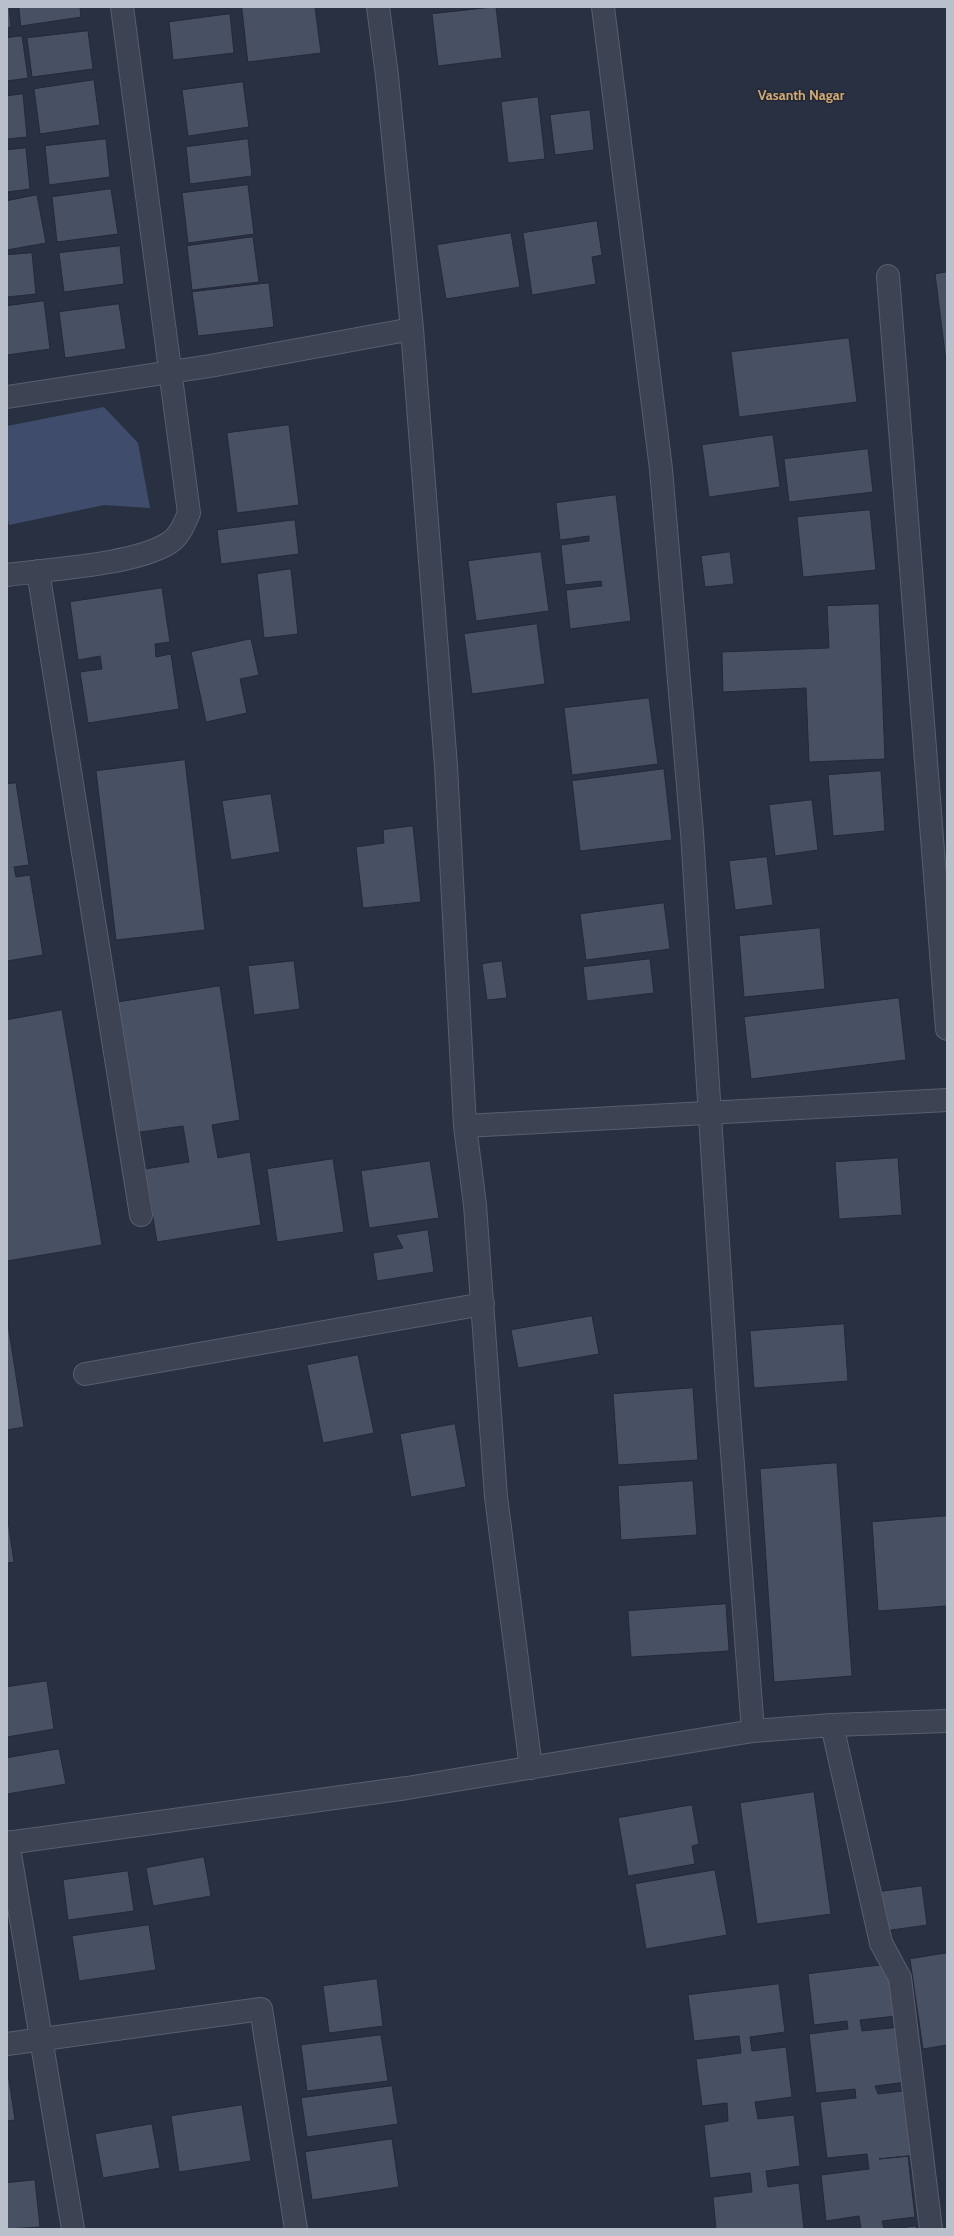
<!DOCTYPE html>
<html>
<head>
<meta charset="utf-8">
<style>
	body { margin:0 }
	#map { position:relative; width:954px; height:2236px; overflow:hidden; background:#293042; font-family:Cabin,sans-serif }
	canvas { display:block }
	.frame { position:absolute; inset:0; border:8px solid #babfcc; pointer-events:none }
</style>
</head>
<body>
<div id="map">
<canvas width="954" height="2236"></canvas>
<div class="frame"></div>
</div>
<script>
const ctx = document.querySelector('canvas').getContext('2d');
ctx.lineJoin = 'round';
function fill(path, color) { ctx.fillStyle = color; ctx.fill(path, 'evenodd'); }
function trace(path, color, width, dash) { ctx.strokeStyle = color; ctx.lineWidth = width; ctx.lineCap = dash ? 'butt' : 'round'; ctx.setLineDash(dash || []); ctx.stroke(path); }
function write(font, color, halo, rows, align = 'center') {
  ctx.font = font + ' Cabin,sans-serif'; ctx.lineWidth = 3; ctx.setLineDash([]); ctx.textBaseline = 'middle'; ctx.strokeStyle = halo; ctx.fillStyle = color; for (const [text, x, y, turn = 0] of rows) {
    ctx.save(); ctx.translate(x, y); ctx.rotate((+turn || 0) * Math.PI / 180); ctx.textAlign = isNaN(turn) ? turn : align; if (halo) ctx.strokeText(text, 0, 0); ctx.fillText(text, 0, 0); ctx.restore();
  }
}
fill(new Path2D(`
	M104,407L138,443L150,508L104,505L9,525L7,516V426Z`), '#404c6b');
const building = new Path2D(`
	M7,7H9L11,27L7,28Z
	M19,7H80L81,17L21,26Z
	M242,7H315L321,53L248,62Z
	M496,7L502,58L438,66L432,14Z
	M230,14L234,53L173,60L169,22Z
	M88,31L93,69L32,77L27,38Z
	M22,36L28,78L7,81V38Z
	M94,80L100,125L40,134L34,89Z
	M243,82L249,127L188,136L182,90Z
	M23,94L27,137L7,139V96Z
	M538,97L545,159L508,163L501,102Z
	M590,110L594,150L555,155L550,115Z
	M106,139L110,177L49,185L45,146Z
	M248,139L252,176L190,184L186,147Z
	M26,148L30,189L7,192V150Z
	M248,185L254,234L188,243L182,193Z
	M111,189L118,234L57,242L52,197Z
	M37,195L46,243L7,250V201Z
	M597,221L602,255L592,257L596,284L532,295L523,233Z
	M511,233L520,287L446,299L437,245Z
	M253,237L259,282L192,290L187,246Z
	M120,246L124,284L64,292L59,253Z
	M32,253L36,294L7,297V255Z
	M947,272V369L935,274Z
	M269,283L274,327L198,336L192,292Z
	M44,301L50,349L7,355V306Z
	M119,304L126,349L65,358L59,312Z
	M849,338L857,402L739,417L731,352Z
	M289,425L299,505L237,513L227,433Z
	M773,435L780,487L709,497L702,445Z
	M868,449L873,492L789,502L784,459Z
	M616,495L631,621L570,629L566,590L602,586L601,581L565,585L561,545L589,541V536L560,540L556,503Z
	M870,510L876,570L803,577L797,517Z
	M295,520L299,554L221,564L217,530Z
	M541,552L549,611L476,621L468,561Z
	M730,552L734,584L705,587L701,556Z
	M291,569L298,634L264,638L257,574Z
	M162,588L170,642L155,644L156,657L171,654L179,709L88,723L80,672L102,669L100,656L78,660L70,602Z
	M879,604L885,759L809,762L806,688L723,692L722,652L829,648L827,606Z
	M537,624L545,684L472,694L464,634Z
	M251,639L259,675L240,679L247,713L206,722L191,652Z
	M649,698L658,764L572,775L564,708Z
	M185,760L205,930L116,940L96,771Z
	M664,769L672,840L580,851L572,781Z
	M881,771L885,831L833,836L828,775Z
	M16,783L29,865L14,867L16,877L30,875L43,955L7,961V784Z
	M271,794L280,852L231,860L222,801Z
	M812,800L818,850L775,856L769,805Z
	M413,826L421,902L363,908L356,847L384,843L383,830Z
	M767,857L773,905L735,910L729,861Z
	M664,903L670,949L586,960L580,914Z
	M820,928L825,989L744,997L739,936Z
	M650,959L654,993L587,1001L583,967Z
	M294,961L300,1009L254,1015L248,966Z
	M502,961L507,998L487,1000L482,964Z
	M220,986L240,1120L212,1125L218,1158L250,1152L261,1225L157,1242L145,1169L189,1162L183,1126L133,1133L113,1003Z
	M899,998L906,1060L751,1079L744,1017Z
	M62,1010L102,1245L7,1261V1020Z
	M898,1158L902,1215L839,1219L835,1162Z
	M333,1159L344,1232L277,1242L267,1169Z
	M430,1161L439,1218L369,1228L361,1171Z
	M428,1230L434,1272L377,1281L373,1253L403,1248L396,1235Z
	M592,1316L599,1354L518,1368L511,1330Z
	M7,1318L24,1427L7,1430Z
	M844,1324L848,1381L754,1388L750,1331Z
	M358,1355L374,1433L323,1443L307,1365Z
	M693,1388L698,1460L618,1465L613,1394Z
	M455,1424L466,1487L411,1497L400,1434Z
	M837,1463L852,1676L774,1682L760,1469Z
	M693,1481L697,1535L621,1540L618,1486Z
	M7,1514L14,1562L7,1563Z
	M947,1516V1606L878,1611L872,1522Z
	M726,1604L729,1651L631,1657L628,1611Z
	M47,1681L54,1729L7,1737V1687Z
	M59,1749L66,1784L7,1794V1758Z
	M814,1792L831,1914L757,1924L740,1803Z
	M692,1805L699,1844L692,1846L695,1864L628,1876L618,1818Z
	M204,1857L211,1896L153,1906L146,1868Z
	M715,1870L727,1935L646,1949L635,1884Z
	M128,1871L134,1911L68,1920L63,1880Z
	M922,1886L927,1925L884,1931L878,1892Z
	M149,1925L156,1970L79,1981L72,1936Z
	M947,1953V2045L923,2049L910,1959Z
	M890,1964L896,2016L860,2020L862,2031L900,2027L906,2082L875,2086L878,2094L911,2090L918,2155L879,2159L908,2156L915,2217L882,2221L884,2229H861L859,2216L826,2221L821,2175L869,2169L867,2154L827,2158L820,2102L856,2098L855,2089L816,2093L809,2034L848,2029L847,2021L814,2025L808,1974Z
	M377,1979L383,2026L329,2033L323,1986Z
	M779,1984L785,2032L750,2037L752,2051L786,2047L792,2097L755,2102L758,2119L794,2115L800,2166L766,2171L768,2187L799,2183L804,2229H716L713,2197L752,2192L750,2173L710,2178L704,2125L728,2121L727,2103L702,2106L696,2059L741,2053L739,2036L694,2041L688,1995Z
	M381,2035L388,2081L307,2091L301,2045Z
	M7,2079H9L15,2120L7,2121Z
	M392,2086L398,2124L307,2137L301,2098Z
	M242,2105L251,2161L179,2172L171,2116Z
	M152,2124L160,2168L103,2178L95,2134Z
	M392,2139L399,2187L312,2200L305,2152Z
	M35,2180L40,2227L7,2229V2183Z
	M916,2226V2229H895Z`);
fill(building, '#485064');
trace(building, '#242a3a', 1);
const minor = new Path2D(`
	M378,7L387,76L412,329L446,766L465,1126L475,1205L496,1497L531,1768
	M603,7L661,469L692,833L728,1399L753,1731
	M888,276L947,1029
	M7,397L210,366L412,329
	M38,571L141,1215
	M7,575C50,569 134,565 169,543C180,536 184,524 189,513L122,7
	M465,1126L947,1100
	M85,1374L483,1304
	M832,1725L881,1943L900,1978L931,2229
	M8,1842L73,2229
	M7,1843L407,1788L753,1731L832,1725L947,1721
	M7,2044L261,2009L296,2229`);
trace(minor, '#585e6d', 24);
trace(minor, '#3d4352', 22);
write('bold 14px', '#d1a870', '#222838', [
	["Vasanth Nagar",801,96]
]);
</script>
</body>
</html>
